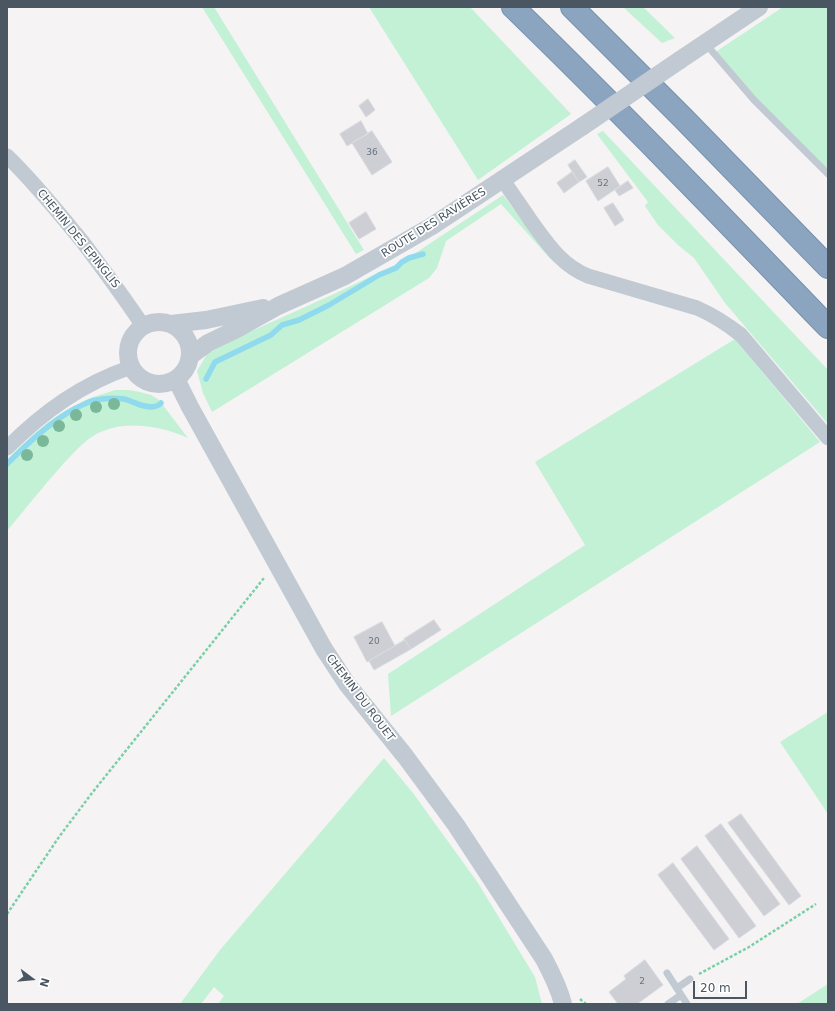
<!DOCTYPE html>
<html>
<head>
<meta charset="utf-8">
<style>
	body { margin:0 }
	#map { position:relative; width:835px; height:1011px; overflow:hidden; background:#f5f3f3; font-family:"DejaVu Sans",sans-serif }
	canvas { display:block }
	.frame { position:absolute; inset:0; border:8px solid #4a5661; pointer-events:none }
	.north { position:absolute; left:12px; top:959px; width:40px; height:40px; -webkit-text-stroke:3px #fff; paint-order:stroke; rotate:106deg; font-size:11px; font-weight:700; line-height:16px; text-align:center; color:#4a5661 }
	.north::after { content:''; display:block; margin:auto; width:14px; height:18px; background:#4a5661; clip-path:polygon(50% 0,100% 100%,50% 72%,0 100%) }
	.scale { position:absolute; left:693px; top:981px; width:54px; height:18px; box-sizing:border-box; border:2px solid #4a5661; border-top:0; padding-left:5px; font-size:12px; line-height:14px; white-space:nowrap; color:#4a5661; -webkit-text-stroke:3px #fff; paint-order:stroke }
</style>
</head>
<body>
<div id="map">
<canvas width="835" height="1011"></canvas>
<div class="frame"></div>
<div class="north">N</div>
<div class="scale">20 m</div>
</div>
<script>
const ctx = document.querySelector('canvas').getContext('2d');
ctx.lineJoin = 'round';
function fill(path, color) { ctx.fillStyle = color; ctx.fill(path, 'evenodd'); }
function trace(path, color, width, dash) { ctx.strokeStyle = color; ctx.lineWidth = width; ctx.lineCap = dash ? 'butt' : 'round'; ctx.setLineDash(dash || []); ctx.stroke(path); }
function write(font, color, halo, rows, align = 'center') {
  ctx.font = font + ' "DejaVu Sans",sans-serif'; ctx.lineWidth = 3.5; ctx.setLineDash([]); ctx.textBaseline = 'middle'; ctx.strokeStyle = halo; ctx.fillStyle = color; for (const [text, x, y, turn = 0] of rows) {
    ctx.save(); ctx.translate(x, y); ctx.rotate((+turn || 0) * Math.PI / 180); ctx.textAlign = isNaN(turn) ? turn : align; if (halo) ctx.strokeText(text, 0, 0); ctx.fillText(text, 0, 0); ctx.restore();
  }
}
fill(new Path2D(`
	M202,7H214L364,250L356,254Z
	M369,7H470L571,114L478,180Z
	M623,7H643L675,38L662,43Z
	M783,7H828V169L825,171L714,53Z
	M603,131L828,370V424L725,303L694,258L678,245L658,225L645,206L648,202L597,134Z
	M503,195L555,264L501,204L446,241L437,268L429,278L212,412L203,393L197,371L207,354L245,334L334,294L405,260Z
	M735,339L820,442L391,716L388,674L585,545L535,462Z
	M115,390H129L140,392L151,395L159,400L188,438C159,425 121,419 93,436C83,442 72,455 64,463C44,485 26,508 7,531V460C28,438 52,416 80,403C91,397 103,394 115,390Z
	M828,712V814L780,742Z
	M384,758L413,793L478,883L535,977L542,1004H218L224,996L214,987L201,1004H180L220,950Z
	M828,984V1004H797Z`), '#c3f1d5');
trace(new Path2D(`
	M206,379L215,362L271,335L282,325L299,320L329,305L379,275L396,268L402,262L409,258L423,254
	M7,464C28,443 50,422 76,408C83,405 89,401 96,400C105,398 115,398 124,399C133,401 147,410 156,406C158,406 160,404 161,403`), '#90daee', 5.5);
const building = new Path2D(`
	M368,99L375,110L366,117L359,106Z
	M361,121L368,134L347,146L340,134Z
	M372,131L392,162L372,175L352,143Z
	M575,160L587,177L579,182L568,165Z
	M608,167L620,186L598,201L586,181Z
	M572,172L579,182L564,193L557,183Z
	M628,181L633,188L619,196L615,190Z
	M613,203L624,220L615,226L604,208Z
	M366,212L376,229L359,239L349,223Z
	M434,620L441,630L411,649L404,639Z
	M382,622L395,646L367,662L354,637Z
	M405,640L411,649L374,670L369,661Z
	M741,814L801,896L789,905L728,823Z
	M721,824L780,904L764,916L705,836Z
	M697,846L756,926L739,938L681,859Z
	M673,863L729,939L714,950L658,875Z
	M645,960L663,985L637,1004H618L609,992L626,979L624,976Z`);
fill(building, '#cdcfd5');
trace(building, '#d7d9de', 1);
const motorway = new Path2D(`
	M513,7C620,111 724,219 828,327
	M572,7L684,119L828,267`);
trace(motorway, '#7690ad', 24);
trace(new Path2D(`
	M7,914L59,837L92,793L264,578
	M699,974L749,947L816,904
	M580,999L586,1004`), '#7ad0a6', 2.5, [3, 2]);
trace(new Path2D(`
	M705,43L754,100L828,174
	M667,973L687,1004
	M677,988L690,979
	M668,1004L681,995`), '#c1cad2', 7);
trace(new Path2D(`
	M7,156C34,182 58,212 82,241C103,269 124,297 143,326
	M503,180C512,194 522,207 531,221C548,244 561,265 588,276L697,308C713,315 727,324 741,335L828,438
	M7,448C44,411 82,384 131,367`), '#c1cad2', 15);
trace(new Path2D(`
	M680,60L759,7
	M128 353a31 31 0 1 1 62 0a31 31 0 1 1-62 0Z
	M171,324L206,320L263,308
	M190,356L208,343L237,329L278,306L345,276L432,226L583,126
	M176,379L190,407L324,649L347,684L405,756L456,825L544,959C552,974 559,988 563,1004`), '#c1cad2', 18);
trace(motorway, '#8ba5c1', 22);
trace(new Path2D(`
	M583,126L680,60`), '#c1cad2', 18);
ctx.fillStyle = '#7bb799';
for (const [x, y] of [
	[114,404],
	[96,407],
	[76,415],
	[59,426],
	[43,441],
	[27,455]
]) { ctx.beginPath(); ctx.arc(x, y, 6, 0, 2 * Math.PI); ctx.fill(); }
write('9px', '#6b747e', null, [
	["36",372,153],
	["52",603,184],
	["20",374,642],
	["2",642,982]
]);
write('11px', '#4a5661', '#fff', [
	["ROUTE DES RAVIÈRES",434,223,-32],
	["CHEMIN DES EPINGLIS",78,239,51],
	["CHEMIN DU ROUET",360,698,53]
]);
</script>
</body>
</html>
